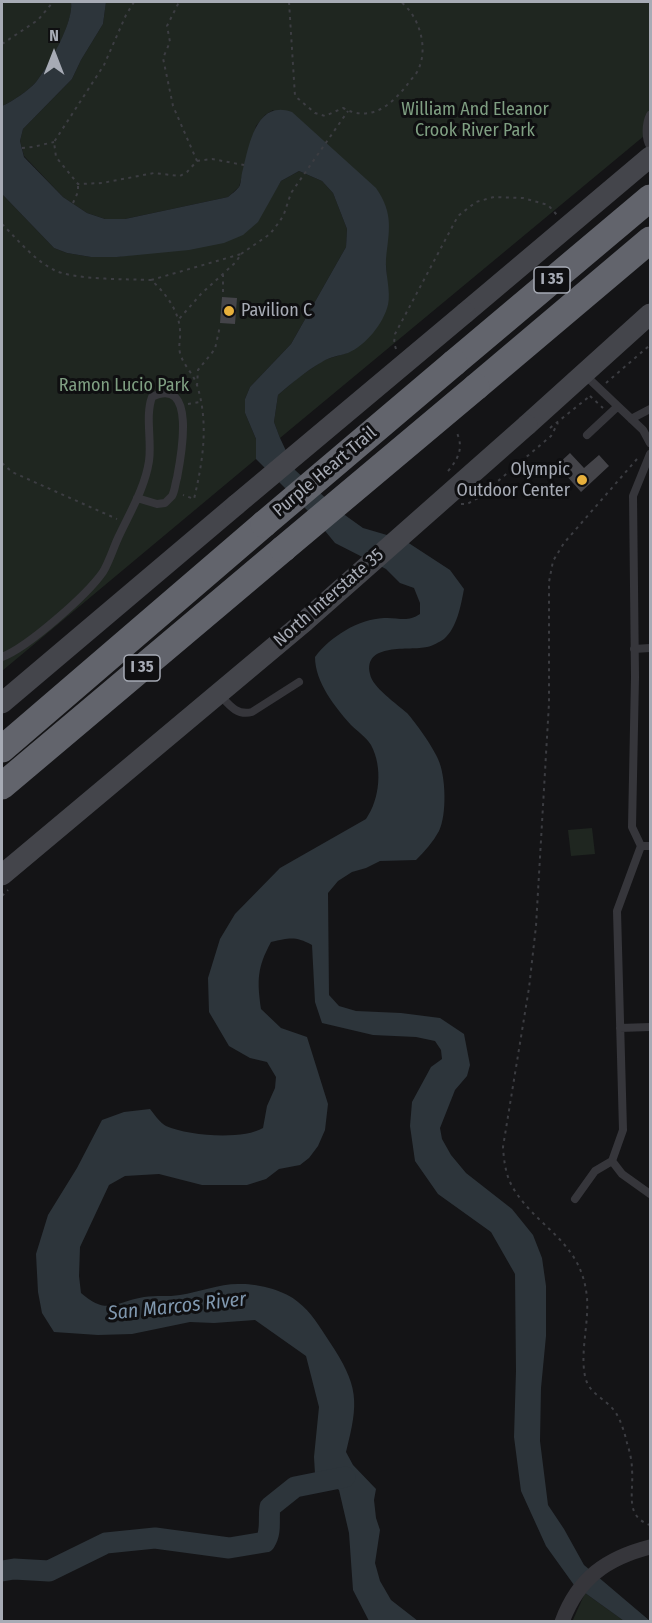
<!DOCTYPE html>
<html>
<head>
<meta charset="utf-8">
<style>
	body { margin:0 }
	#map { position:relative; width:652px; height:1623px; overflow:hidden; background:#141416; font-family:"Fira Sans Condensed",sans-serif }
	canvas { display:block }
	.frame { position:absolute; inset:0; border:3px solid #a7abb5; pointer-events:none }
	.north { position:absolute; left:24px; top:24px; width:60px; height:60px; -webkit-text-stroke:4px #0f0f11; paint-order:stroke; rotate:0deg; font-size:16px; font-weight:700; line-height:24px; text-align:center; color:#a7abb5 }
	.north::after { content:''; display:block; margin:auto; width:21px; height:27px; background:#a7abb5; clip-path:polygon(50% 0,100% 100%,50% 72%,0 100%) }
</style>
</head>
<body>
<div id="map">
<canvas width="652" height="1623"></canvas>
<div class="frame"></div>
<div class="north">N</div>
</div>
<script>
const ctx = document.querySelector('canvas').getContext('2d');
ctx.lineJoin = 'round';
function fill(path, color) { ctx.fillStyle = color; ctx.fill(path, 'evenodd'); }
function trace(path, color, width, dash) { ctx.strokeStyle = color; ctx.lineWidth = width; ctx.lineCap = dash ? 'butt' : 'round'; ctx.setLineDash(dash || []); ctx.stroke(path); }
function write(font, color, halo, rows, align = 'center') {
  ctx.font = font + ' "Fira Sans Condensed",sans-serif'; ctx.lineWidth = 6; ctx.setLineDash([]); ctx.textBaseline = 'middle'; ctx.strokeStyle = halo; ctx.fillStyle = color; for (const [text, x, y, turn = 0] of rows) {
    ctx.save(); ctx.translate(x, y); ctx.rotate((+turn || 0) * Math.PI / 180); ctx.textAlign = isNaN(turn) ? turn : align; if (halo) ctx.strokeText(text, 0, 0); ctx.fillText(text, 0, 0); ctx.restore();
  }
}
fill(new Path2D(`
	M5,2H71C74,23 49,65 36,82C28,91 13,101 2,106V4Z
	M106,2H650V131L280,438L274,422L278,395L299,377L324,360L347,353L388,305L386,265L273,110L265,115L256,126L239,187L228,197L125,219H105L87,213L63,197L24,156L20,141L23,129L72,79L81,60L103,24Z
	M299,171L322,181L333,193L347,229L346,247L291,344L250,387L245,399V413L256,439V459L2,671V194L54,248L67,253L91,257H116L152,252L274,192L281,181Z
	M592,828L595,854L571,856L568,830Z
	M585,1593L624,1621L572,1622Z`), '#1f2620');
fill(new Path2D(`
	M71,2H106L103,24L81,60L72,79L23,129L20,141L24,157L63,197L87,213L105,219H125L228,197C231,194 236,191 239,187C241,184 241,177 242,173C249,147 255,99 292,112L376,188C394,214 389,230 386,259C385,273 391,291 388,305C383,324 366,345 348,353C339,356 329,357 322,362C306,371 292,383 278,395L274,422L280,438L295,470L342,513L363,528L404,540L450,570L464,589C461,605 457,628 444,639C439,642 433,646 427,647C410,651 363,642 370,674C372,687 397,704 407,713C416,723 433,747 438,759C446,776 447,815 439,831C433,842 425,851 416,860L380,861L366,868L352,872L338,881L328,893L329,995L339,1006L356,1011L401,1013L440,1018L464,1034L470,1065L467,1076L455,1090L440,1128L442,1139L451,1155L466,1173L512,1209L533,1235L542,1258L546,1286V1336L541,1388L540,1441L548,1505L564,1529L584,1565L650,1621H624L574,1585L546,1546L521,1491L514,1437L516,1371L515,1274L491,1232L438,1194L415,1161L410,1126L412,1102L431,1067L442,1059L441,1050L435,1041L416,1037L373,1035L322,1023L315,1002L312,945C295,936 290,938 271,942C257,968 257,980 261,1009L281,1028L307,1037L328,1104L325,1130L318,1146L309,1158L300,1165L279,1169L266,1179L247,1185H202L159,1174L125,1176L109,1185L80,1247L79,1276L81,1293C107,1316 115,1302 144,1297C156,1295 168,1297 180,1295C199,1292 219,1284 238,1284C256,1283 285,1290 298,1302C311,1312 320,1327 329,1341C359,1386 359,1401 346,1452L353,1465L376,1489L374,1500L376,1518L380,1530L375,1563L380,1581L391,1600L418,1621H369L353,1590L349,1533L339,1490L315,1474L314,1457L319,1407L306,1356L255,1320L214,1323L190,1322L132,1334L98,1335L54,1332L42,1313L38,1292L36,1254L48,1215L77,1168L102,1120L124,1112L150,1109C154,1114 160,1123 166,1126C188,1136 243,1140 263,1128L267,1106L275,1088L276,1077L267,1062L250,1058L229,1046L209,1012L208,978L220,939L235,914L280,868L366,819C380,799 383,767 371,745C366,737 357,731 351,725C335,707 315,682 315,657C330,637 358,619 384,618C398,617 407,623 420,614V603L414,588L400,583L386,569L335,543L312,515L256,459V439L245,413V399L250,387L291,344L346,247L347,229L333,193L322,181L299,171L281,181L258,222L243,235L224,243L189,250L117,257H91L67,253L54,248L2,194V106C13,101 28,91 36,82C49,65 74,22 71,2Z`), '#2d353b');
trace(new Path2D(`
	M2,1571L14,1569L49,1571L106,1543L155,1538L229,1548L265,1542C272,1531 268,1520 270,1507L295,1487L345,1477`), '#2d353b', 21);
fill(new Path2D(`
	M222,297L237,298L235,324L220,323Z
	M570,453L584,468L599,455L609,466L581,492L557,465Z`), '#444449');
trace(new Path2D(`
	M134,2L126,15L104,65L54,142L56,157L78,184L102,183L154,173L180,176L187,172L197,161L173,106L163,58L170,42L167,26L179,2
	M289,2L295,96L315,113L325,116L343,108C371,123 391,105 407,85C410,80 416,75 418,70C429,48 419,16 401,2
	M2,44L38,20L53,2
	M22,148L33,147L54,142
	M197,161L212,159L244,165
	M73,203L78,192V184
	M2,224C18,240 33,259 54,270C74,280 126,279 151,280C165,292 179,311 180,330C181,338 178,345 180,353C183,365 193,373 197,385C209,423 203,461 194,499L183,495
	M241,254L270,234L280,221L284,214L291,193L348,111
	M151,280L241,254L236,262L201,294L179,319
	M223,292V275
	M396,349L394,343L395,334L458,216L476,202L494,197L523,198L548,205L557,215
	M606,383L650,345
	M197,386L198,370L215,349L220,326
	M590,396L603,408
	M188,404L200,402
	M550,428L590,396
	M637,459L564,543L553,561L549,582V703L536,926L529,988L503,1147C504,1162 506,1178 515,1191C540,1230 582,1242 587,1298C589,1323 580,1352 585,1376C588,1394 607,1399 616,1413C621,1421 625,1434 627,1443C630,1452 632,1462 632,1470C634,1492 624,1516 650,1525
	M2,463L12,472L117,519
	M448,471C459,458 464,447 456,431
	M650,499V513
	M461,504H467L478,498L551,436L558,423
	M2,896L8,890`), '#3c3d42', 2, [3, 4.5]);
trace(new Path2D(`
	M650,115C646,123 645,138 650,146
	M586,376L643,430L650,443
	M631,419L650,409
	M587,435L617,407
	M634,649L650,648
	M2,657C28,647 87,595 103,572C109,562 113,549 118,538C129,514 145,488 149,461C152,441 145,416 152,397C197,375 181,457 177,478C175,484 175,491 172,496C171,497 167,501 165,503L157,504L137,498
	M219,694C229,705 237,716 252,712L299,682
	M641,846H650
	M620,1028L650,1027
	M612,1161L622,1174L650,1194
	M575,1199L595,1171L612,1161L623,1130L617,911L641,846L632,827L635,677L633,496L650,454`), '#36363b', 8);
trace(new Path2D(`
	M562,1622C578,1578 607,1558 650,1547`), '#36363b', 15);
trace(new Path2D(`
	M465,313L650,157
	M527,425L650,314
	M2,703L236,505
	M2,875L304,622`), '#44454b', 21);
trace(new Path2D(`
	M454,363L650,198
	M476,387L650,240
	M2,749L264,524
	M2,786L283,549`), '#62646c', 27);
trace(new Path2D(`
	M236,505L465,313
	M304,622L527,425`), '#44454b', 21);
trace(new Path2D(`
	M264,524L454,363
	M283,549L476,387`), '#62646c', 27);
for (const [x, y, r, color] of [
	[229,311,6,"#e7b03c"],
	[582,480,6,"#e7b03c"]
]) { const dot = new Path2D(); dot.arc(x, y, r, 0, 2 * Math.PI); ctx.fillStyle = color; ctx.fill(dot); trace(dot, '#0f0f11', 2); }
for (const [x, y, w] of [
	[552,280,36],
	[142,668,36]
]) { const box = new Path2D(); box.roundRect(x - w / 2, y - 13, w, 26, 4.5); ctx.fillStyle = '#0f0f11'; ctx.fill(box); trace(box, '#a7abb5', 1.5); }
write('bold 16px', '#a7abb5', null, [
	["I 35",552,280],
	["I 35",142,668]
]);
write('18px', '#7f9f82', '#0f0f11', [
	["William And Eleanor",475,110],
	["Crook River Park",475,131],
	["Ramon Lucio Park",124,386]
]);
write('18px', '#a7abb5', '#0f0f11', [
	["Pavilion C",241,311],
	["Olympic",570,470,"right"],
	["Outdoor Center",570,491,"right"]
], 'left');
write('18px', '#a7abb5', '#0f0f11', [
	["Purple Heart Trail",325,472,-40],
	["North Interstate 35",329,598,-41]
]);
write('italic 20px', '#8098af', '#0f0f11', [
	["San Marcos River",177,1307,-6]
]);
</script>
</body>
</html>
